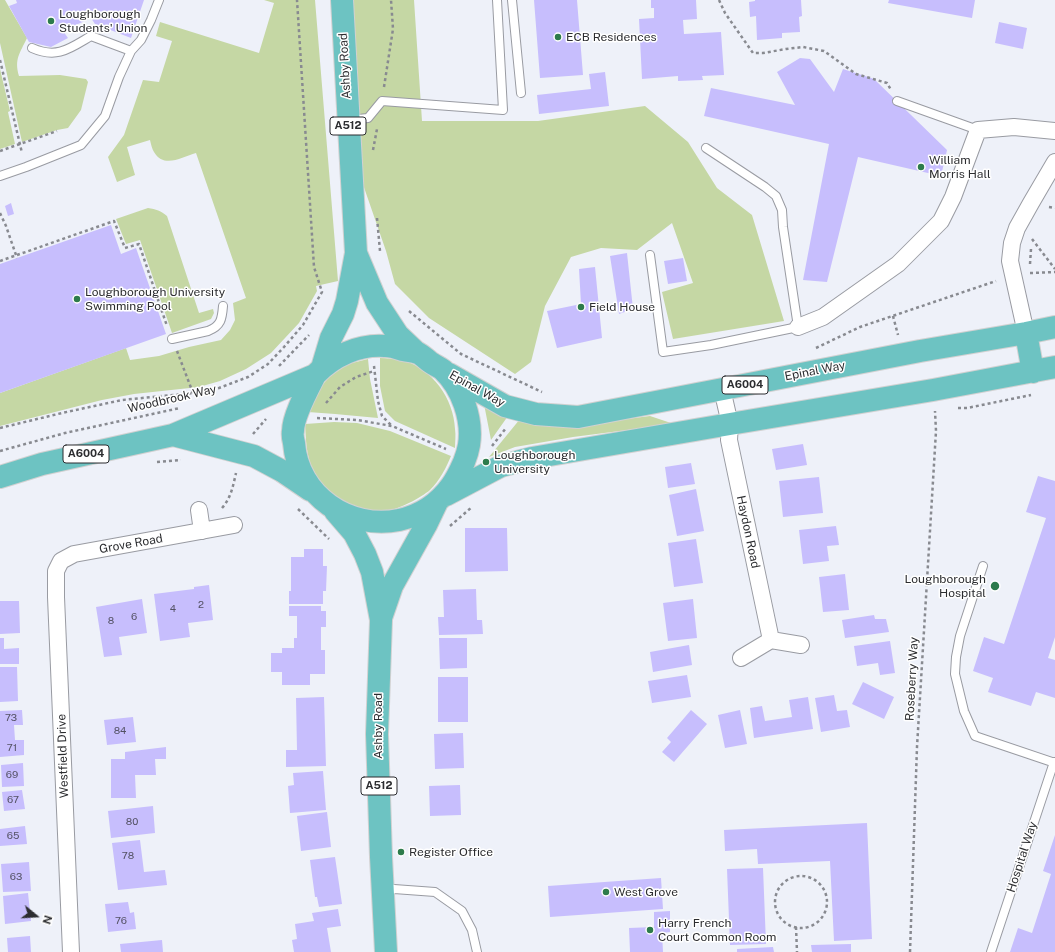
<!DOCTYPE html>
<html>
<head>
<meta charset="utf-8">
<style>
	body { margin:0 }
	#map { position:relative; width:1055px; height:952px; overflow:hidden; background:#eef1f9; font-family:"Public Sans",sans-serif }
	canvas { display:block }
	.north { position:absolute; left:16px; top:896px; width:40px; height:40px; -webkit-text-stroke:3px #fff; paint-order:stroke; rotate:108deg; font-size:11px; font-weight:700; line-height:16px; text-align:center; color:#2c2d30 }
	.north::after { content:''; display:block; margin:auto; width:14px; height:18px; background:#2c2d30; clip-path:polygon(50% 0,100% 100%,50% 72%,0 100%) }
</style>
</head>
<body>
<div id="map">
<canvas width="1055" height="952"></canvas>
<div class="north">N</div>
</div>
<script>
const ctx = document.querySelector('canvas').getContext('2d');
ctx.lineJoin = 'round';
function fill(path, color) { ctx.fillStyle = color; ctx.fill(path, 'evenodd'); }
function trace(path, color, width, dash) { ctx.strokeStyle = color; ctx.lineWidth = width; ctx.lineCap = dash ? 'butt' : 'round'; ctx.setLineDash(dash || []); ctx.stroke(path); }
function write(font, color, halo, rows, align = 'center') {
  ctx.font = font + ' "Public Sans",sans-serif'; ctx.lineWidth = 3; ctx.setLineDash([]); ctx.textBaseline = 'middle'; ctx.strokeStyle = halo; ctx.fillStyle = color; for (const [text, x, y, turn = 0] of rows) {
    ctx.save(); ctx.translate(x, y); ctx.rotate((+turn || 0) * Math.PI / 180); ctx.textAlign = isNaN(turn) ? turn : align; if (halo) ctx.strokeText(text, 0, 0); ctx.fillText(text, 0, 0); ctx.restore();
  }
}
fill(new Path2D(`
	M0,0H5L27,38C20,53 14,59 19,76L60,75L86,79L88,82L81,110L68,128L57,130L22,142L0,43Z
	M264,0H315L338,281L316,286L317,291L299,323L271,353L246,369L220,381L199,387L134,394L102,400L0,426V393L126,348L130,360L159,356L189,347L221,340L230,330L235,320L233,303L246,298L196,153C182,157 164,169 154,152C152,149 151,144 150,140L127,147L135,175L117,182L108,157L124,135L143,80L159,82L172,41L156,36L160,22L259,53L274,3Z
	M353,0H414L422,121H538L645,106L688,142L717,188L752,215L784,321L673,339L662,292L693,283L672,223L637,250L601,248L571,257L545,306L531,362L515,374L429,318L395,284L386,251L358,170Z
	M0,69L10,111L8,112L15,144L0,149Z
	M148,208C156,209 161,211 167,216L199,313L213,309L214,313L211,319L172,333L140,240L126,244L116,219Z
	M380,358C387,358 395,359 402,360C432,368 454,399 455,429C456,435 455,442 455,448L395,421L385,411L380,386Z
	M368,359L370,379L378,418L335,414L308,412L314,395L329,377L348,364Z
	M484,404L508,416L491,440Z
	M650,416L674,424L573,437L515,447L489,457L520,419L572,426Z
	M334,422L357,423L390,431L451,456C446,468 440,480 430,490C422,497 398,510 386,511C374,512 353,509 342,503C332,498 319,482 314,471C306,458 306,439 305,424Z`), '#c5d7a4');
fill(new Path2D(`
	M16,0H144L131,38L95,24L91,18L63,31L68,38L51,47L29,42L9,6L17,3Z
	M534,0H577L583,75L540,78Z
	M651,0H696L697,19L683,20L684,34L721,32L724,75L702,76L703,80L678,81V76L642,79L639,19L654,18V8H651Z
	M755,0H801L802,16L799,17L800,32L782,33V38L757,40L756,16L750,17L749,2L755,1Z
	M889,0H975L972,18L888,3Z
	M999,22L1027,28L1023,49L995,43Z
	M800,58L810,59L834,92L843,69L874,79L947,150L941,176L858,157L827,282L803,280L829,144L704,116L711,88L795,105L777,72Z
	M605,72L609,106L539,114L537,95L591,89L589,74Z
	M11,203L14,214L8,216L5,206Z
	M111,225L121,254L136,248L166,334L0,393V264Z
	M627,253L633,309L619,314L610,256Z
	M683,258L687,281L668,284L664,261Z
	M595,267L602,338L557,348L547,311L581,304L579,269Z
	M803,444L807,465L776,470L772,449Z
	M691,463L695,484L668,488L665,467Z
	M1038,476L1055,481V637L1048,658L1055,660V698L1036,692L1031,706L988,692L993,678L973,671L984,637L1004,644L1046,518L1026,512Z
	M819,477L823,513L783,517L779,481Z
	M696,489L704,531L677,536L669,495Z
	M836,526L839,545L827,546L829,561L803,564L799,530Z
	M465,528H507L508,571L465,572Z
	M696,539L703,583L674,587L668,543Z
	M304,549H323V566H327L326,591H323V604H289V591H291V557H304Z
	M845,574L849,610L823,612L819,577Z
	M209,585L213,620L188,623L190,637L160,641L154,594L194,589V587Z
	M476,589L477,620H482L483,634L439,635L438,617H444L443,590Z
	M142,599L147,633L119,637L122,655L104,657L96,607Z
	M693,599L697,638L668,641L663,603Z
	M0,601H19L20,633L0,634Z
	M289,606H321V611H326V627H321V650H325V674H310V685H282V672H271V653H282V648H294V638H297V616H289Z
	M874,615L875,619H886L889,632L845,638L842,620Z
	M0,638H4V649L19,648V664H0Z
	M439,638H467V668L440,669Z
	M890,641L895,673L880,675L878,663L857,666L854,646Z
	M689,645L692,665L653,672L650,652Z
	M0,667H17L18,701L0,702Z
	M687,675L691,697L652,703L648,681Z
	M438,677H468V722H438Z
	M863,682L894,697L884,719L852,704Z
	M834,695L837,711L847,710L850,727L821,732L815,698Z
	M324,697L326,766L286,767V750H297L296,698Z
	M808,697L813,729L754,738L750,708L762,706L765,721L792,717L789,700Z
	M22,710L23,725H14L15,740H24V755L0,757V711Z
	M691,710L707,724L674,762L662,752L671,742L667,738Z
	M740,710L747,744L725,748L718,715Z
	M133,717L136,742L107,745L104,720Z
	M463,733L464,768L435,769L434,734Z
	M166,747V759H155L156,775H135L136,798H111V759H125V752Z
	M23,763L24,786L2,787L1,765Z
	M323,771L326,810L290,813L288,786L294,785L293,773Z
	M460,785L461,815L430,816L429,786Z
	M22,790L25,809L4,811L2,792Z
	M153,806L155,833L111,838L108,811Z
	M327,812L331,847L301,851L297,816Z
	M867,823L872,939L834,941L830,861L758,864L757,849L725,851L724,830Z
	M25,826L27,844L0,846V829Z
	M1055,835V952H1010L1018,928L1032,933L1051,874L1043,871Z
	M140,840L144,872L165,870L167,885L118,890L112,843Z
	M335,857L342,904L319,907L317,897H315L310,860Z
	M29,862L31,891L3,892L1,864Z
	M763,868L766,944L730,945L727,869Z
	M661,878L663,909L550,917L548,886Z
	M28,893L31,921L5,924L3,896Z
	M128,902L130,913L134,912L136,929L108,932L105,904Z
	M338,909L341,926L327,928L331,952H294L292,940L297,939L295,924L314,921L312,913Z
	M670,911V932L662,933L663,952H630L629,928L654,927V912Z
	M30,936L31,952H8L7,938Z
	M162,940L163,952H121L120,944Z
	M851,944V952H812L811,945Z
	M773,947L774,952H737V949Z`), '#c7befd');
const service = new Path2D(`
	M512,0L521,93
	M32,48C57,59 69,49 91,36L131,51
	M897,101L978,130
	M349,120L368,118L382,101L503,110L497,0
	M0,176L26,167L81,145L105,116L119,77L131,51L141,40L151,20L159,0
	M650,255L663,352L711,345L798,327L783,227L782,210L776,196L765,187L706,148
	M172,339L208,331C221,326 222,319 223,306
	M983,566L960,636L956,657L955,674L964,711L975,736L1055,763
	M383,891L394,889L435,892L462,911L472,930L477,952
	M991,952L1054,762`);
const minor = new Path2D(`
	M798,327L823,317L898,264L941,221L953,197L978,130L1014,127L1055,131
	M1026,333L1010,261L1012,243L1017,228L1031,203L1055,162
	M722,389L730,424L729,440L771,640
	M199,510L202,531
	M741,658L771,640L801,645
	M71,952L56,597V571L61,561L74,554L234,525`);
const primary = new Path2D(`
	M356,253L377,303L398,335L417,353
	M1026,333L1033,372
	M322,368L331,338L343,314L347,301L356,253L342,0
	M449,374L505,406L536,414L578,417L920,351L1026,333L1055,327
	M173,435L254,456L282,471L310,490
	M0,477L42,464L173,435L315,375C333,356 359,344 385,346C391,346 397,348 403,350C408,351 413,351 418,353C422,355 426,359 430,362C434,365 439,367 443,370C462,388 473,419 469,445C468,451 466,457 464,462C460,471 457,478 451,486C438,504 422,515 399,520C349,530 298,496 294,443C293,439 292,435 293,431C293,416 308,389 315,375
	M446,495L501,466L532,458L730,424L933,390L1055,367
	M335,511L354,533L365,554L372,572L381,620L377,734L381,857L386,952
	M381,618L392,586L426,525L437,502`);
trace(service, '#999ba2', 10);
trace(minor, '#999ba2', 18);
trace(primary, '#d1d1d1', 24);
trace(new Path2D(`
	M719,0L725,13L753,53H763L786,49L803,47L824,51L856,74L887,83L891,90
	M0,60L22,153
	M384,87L393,29L391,0
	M373,150L377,129
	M0,151L57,131
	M1049,207L1055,208
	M0,213L6,226L17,258
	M377,218L380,251
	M1032,239L1055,269
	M0,261L114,221L125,248L139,244L167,326
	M1030,264L1031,249
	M1030,273L1055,272
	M409,311L461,354L542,392
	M893,316L898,335
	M816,348L860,327L996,281
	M177,351L193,393
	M279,366L309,335
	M374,366L378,401L382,416L392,426
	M326,403L340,387L356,377L374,371
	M958,408H967L1031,395
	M317,418L357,420L392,426L446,449
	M0,428L62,413L122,400L193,393L219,388L248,377L268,364L284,347L303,325L322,292L314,267L297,0
	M253,434L266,419
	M492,446L506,428
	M0,451L65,433L180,408
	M157,462L181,460
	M222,508C231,498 233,486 236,473
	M298,509L329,539
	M450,526L472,507
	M775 902a26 26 0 1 1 52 0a26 26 0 1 1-52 0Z
	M796,927L797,952
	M910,952L917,747L936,431L935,411`), '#888a90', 2.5, [3, 3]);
trace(service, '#fff', 8);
trace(minor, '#fff', 16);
trace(primary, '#6dc3c2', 22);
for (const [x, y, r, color] of [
	[51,21,4,"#2d7b4b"],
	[558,37,4,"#2d7b4b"],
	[921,167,4,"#2d7b4b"],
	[77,299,4,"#2d7b4b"],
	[581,307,4,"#2d7b4b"],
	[486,462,4,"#2d7b4b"],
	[995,586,5,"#2d7b4b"],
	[401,852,4,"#2d7b4b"],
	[606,892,4,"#2d7b4b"],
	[650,930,4,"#2d7b4b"]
]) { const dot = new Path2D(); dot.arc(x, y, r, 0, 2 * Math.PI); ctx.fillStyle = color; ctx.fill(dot); trace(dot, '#fff', 1.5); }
write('10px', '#535163', null, [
	["2",201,605],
	["4",173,609],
	["6",134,617],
	["8",111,621],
	["73",11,718],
	["84",120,731],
	["71",12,748],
	["69",12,775],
	["67",13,800],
	["80",132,822],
	["65",13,836],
	["78",128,856],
	["63",16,877],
	["76",121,921]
]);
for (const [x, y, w] of [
	[348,126,36],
	[745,385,46],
	[86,454,46],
	[379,786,36]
]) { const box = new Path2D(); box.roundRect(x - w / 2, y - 9, w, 18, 3); ctx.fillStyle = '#fff'; ctx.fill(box); trace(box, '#2c2d30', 1); }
write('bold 11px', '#2c2d30', null, [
	["A512",348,126],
	["A6004",745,385],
	["A6004",86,454],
	["A512",379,786]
]);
write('12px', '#2c2d30', '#fff', [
	["Loughborough",59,14],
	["Students' Union",59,28],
	["ECB Residences",566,37],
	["William",929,160],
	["Morris Hall",929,174],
	["Loughborough University",85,292],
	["Swimming Pool",85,306],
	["Field House",589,307],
	["Loughborough",494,455],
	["University",494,469],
	["Loughborough",986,579,"right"],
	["Hospital",986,593,"right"],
	["Register Office",409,852],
	["West Grove",614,892],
	["Harry French",658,923],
	["Court Common Room",658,937]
], 'left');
write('12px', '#2c2d30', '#fff', [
	["Ashby Road",345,66,-93],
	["Epinal Way",815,371,-11],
	["Epinal Way",477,389,29],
	["Woodbrook Way",172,399,-13],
	["Haydon Road",748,532,78],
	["Grove Road",131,544,-10],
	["Roseberry Way",912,679,-87],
	["Ashby Road",378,726,-90],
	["Westfield Drive",63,756,-92],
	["Hospital Way",1022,857,-72]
]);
</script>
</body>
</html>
